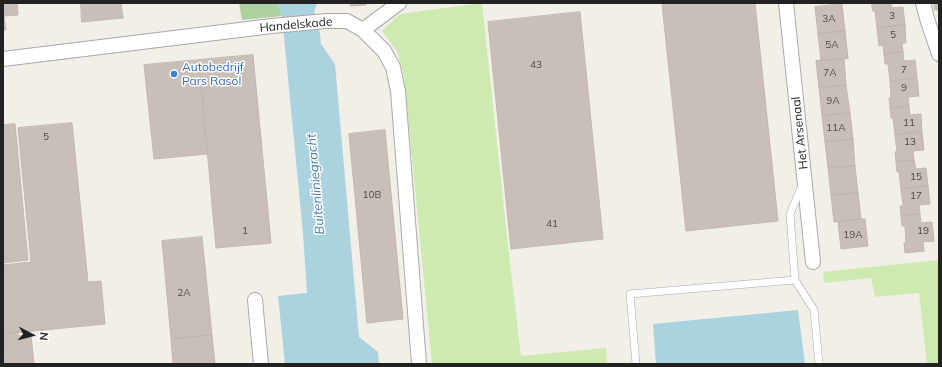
<!DOCTYPE html>
<html>
<head>
<meta charset="utf-8">
<style>
	body { margin:0 }
	#map { position:relative; width:942px; height:367px; overflow:hidden; background:#f2efe9; font-family:Mulish,sans-serif }
	canvas { display:block }
	.frame { position:absolute; inset:0; border:4px solid #222; pointer-events:none }
	.north { position:absolute; left:12px; top:315px; width:40px; height:40px; -webkit-text-stroke:3px #fff; paint-order:stroke; rotate:96deg; font-size:11px; font-weight:700; line-height:16px; text-align:center; color:#222 }
	.north::after { content:''; display:block; margin:auto; width:14px; height:18px; background:#222; clip-path:polygon(50% 0,100% 100%,50% 72%,0 100%) }
</style>
</head>
<body>
<div id="map">
<canvas width="942" height="367"></canvas>
<div class="frame"></div>
<div class="north">N</div>
</div>
<script>
const ctx = document.querySelector('canvas').getContext('2d');
ctx.lineJoin = 'round';
function fill(path, color) { ctx.fillStyle = color; ctx.fill(path, 'evenodd'); }
function trace(path, color, width, dash) { ctx.strokeStyle = color; ctx.lineWidth = width; ctx.lineCap = dash ? 'butt' : 'round'; ctx.setLineDash(dash || []); ctx.stroke(path); }
function write(font, color, halo, rows, align = 'center') {
  ctx.font = font + ' Mulish,sans-serif'; ctx.lineWidth = 3; ctx.setLineDash([]); ctx.textBaseline = 'middle'; ctx.strokeStyle = halo; ctx.fillStyle = color; for (const [text, x, y, turn = 0] of rows) {
    ctx.save(); ctx.translate(x, y); ctx.rotate((+turn || 0) * Math.PI / 180); ctx.textAlign = isNaN(turn) ? turn : align; if (halo) ctx.strokeText(text, 0, 0); ctx.fillText(text, 0, 0); ctx.restore();
  }
}
fill(new Path2D(`
	M482,3L508,246L521,356L606,348L607,364H432L404,75L397,51L382,31L400,14Z
	M939,260V364H927L919,293L875,297L871,278L824,283L823,272Z`), '#cdebb0');
fill(new Path2D(`
	M239,3H277L282,16L242,20Z`), '#add19e');
fill(new Path2D(`
	M277,3H317L314,12L320,33L321,44L335,64L359,337L378,352L379,364H285L278,296L307,293L303,234L282,16Z
	M798,310L805,364H656L653,324Z`), '#aad3df');
const building = new Path2D(`
	M3,3H17L18,15L4,16L6,30H3Z
	M81,3H121L123,18L82,22Z
	M350,3H366V5L351,6Z
	M671,3H755L778,221L686,231L662,4Z
	M872,3H891L892,8L903,7L905,25L877,28L875,11H873Z
	M934,3H939V10H935Z
	M842,4L845,31L818,34L815,7Z
	M580,12L603,239L511,249L488,22Z
	M905,25L906,43H902L903,52L884,54L883,45L879,46L877,28Z
	M845,31L848,58L816,61L821,60L818,34Z
	M903,52L904,61L915,60L917,78L890,81L888,64H885L884,54Z
	M253,55L271,243L216,248L199,60Z
	M848,58L844,59L846,85L819,88L816,61Z
	M199,60L207,154L154,159L144,65Z
	M917,78L919,96L908,97L909,106L890,108L889,98H891L890,81Z
	M846,85L850,113L822,116L819,88Z
	M909,106L910,115L921,114L922,132L895,135L893,118H891L890,108Z
	M850,113L853,139L825,142L822,116Z
	M72,123L88,282L101,281L105,324L3,334V265L31,262L18,128Z
	M15,124L28,260L3,263V125Z
	M385,130L403,319L367,323L349,134Z
	M922,132L924,150L913,151L914,160L896,162L895,152H897L895,135Z
	M853,139L855,166L828,168L825,142Z
	M914,160L916,169L926,168L928,186L901,189L899,172H897L896,162Z
	M855,166L858,193L831,195L828,168Z
	M928,186L930,204L919,205L920,214L901,216L900,206H903L901,189Z
	M858,193L861,219L834,222L831,195Z
	M920,214L921,223L932,222L934,241L923,242L924,251L905,253L904,243L906,242L905,226H902L901,216Z
	M861,219H865L868,246L841,249L838,222Z
	M202,237L212,335L171,339L162,241Z
	M18,333V336L31,335L34,364H3L4,334Z
	M212,335L215,364H173L171,339Z`);
fill(building, '#c7bfb8');
trace(building, '#c4b6ab', 1);
const service = new Path2D(`
	M802,185L790,214L795,280L814,310L819,364
	M636,364L630,294L795,280`);
const minor = new Path2D(`
	M786,3L813,262
	M923,3L928,22L939,54
	M363,30L399,3
	M3,59L272,26L326,21H347L363,30L384,51L393,67L398,91L419,364
	M255,300L261,364`);
trace(service, '#a9a9a9', 8);
trace(minor, '#a9a9a9', 16);
trace(service, '#fff', 7);
trace(minor, '#fff', 14);
for (const [x, y, r, color] of [
	[174,74,4,"#3f7fe0"]
]) { const dot = new Path2D(); dot.arc(x, y, r, 0, 2 * Math.PI); ctx.fillStyle = color; ctx.fill(dot); trace(dot, '#fff', 1.5); }
write('10px', '#4b4948', null, [
	["3",892,16],
	["3A",829,19],
	["5",893,35],
	["5A",832,45],
	["43",536,65],
	["7",904,70],
	["7A",830,73],
	["9",904,88],
	["9A",833,101],
	["11",909,123],
	["11A",836,128],
	["5",46,137],
	["13",910,142],
	["15",916,177],
	["10B",372,195],
	["17",916,196],
	["41",552,224],
	["1",245,231],
	["19",923,231],
	["19A",853,235],
	["2A",184,293]
]);
write('12px', '#222', '#fff', [
	["Handelskade",296,25,-5],
	["Het Arsenaal",800,133,-96]
]);
write('12px', '#366cbe', '#fff', [
	["Autobedrijf",182,67],
	["Pars Rasol",182,81]
], 'left');
write('italic 13px', '#4a7aab', '#fff', [
	["Buitenliniegracht",316,184,-95]
]);
</script>
</body>
</html>
